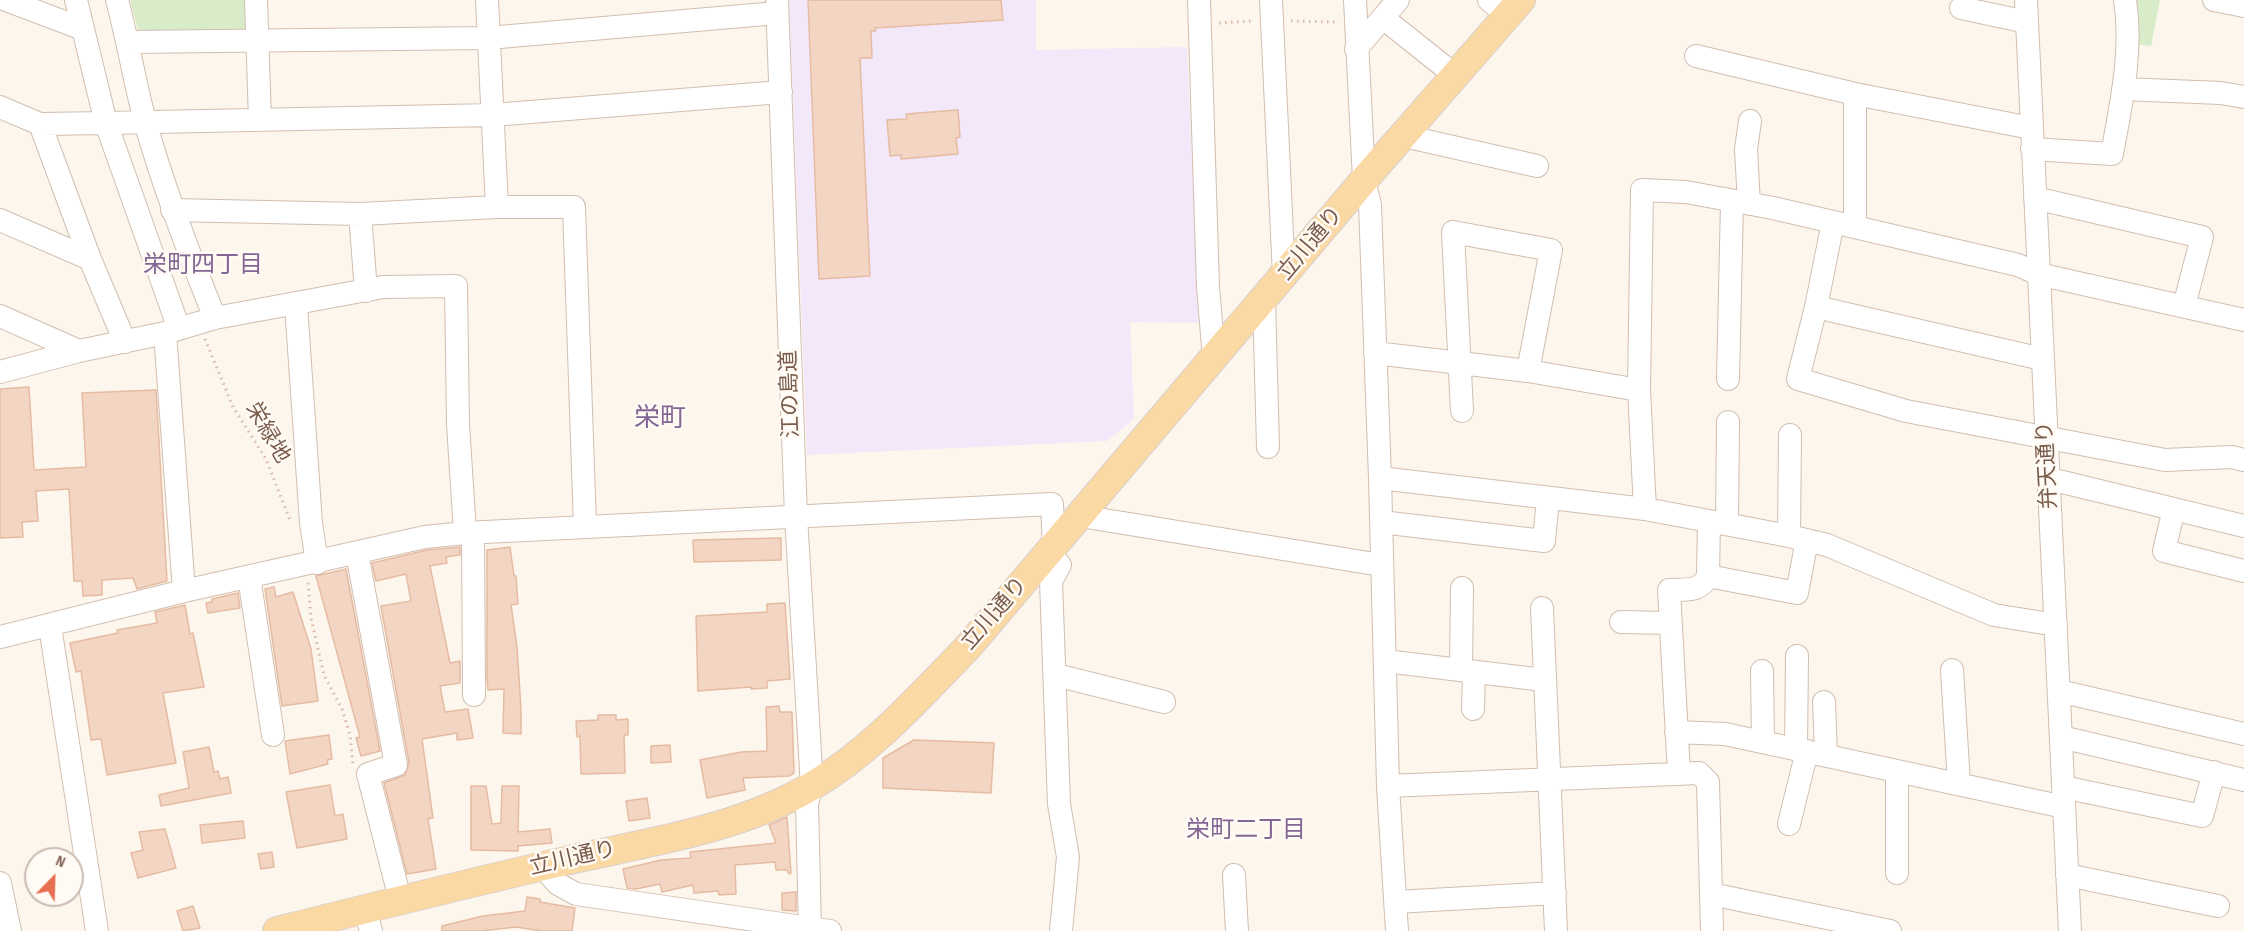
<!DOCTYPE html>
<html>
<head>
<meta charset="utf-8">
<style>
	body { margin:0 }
	#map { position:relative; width:2244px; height:931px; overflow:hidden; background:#fdf6ec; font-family:"Sofia Sans Condensed",sans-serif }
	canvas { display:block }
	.north { position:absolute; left:24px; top:847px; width:60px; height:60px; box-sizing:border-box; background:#fffaf3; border:2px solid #cabbb1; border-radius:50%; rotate:23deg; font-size:16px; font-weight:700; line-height:24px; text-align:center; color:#7a5c4d }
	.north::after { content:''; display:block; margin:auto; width:21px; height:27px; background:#e76f51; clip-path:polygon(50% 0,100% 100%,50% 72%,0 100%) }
</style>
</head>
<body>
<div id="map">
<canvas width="2244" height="931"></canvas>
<div class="north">N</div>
</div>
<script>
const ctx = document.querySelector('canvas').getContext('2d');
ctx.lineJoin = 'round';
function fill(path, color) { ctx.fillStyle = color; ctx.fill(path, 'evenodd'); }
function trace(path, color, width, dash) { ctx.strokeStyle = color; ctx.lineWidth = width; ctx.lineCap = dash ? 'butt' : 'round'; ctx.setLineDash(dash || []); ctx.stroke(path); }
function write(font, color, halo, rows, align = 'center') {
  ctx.font = font + ' "Sofia Sans Condensed","Noto Sans JP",sans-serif'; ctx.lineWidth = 5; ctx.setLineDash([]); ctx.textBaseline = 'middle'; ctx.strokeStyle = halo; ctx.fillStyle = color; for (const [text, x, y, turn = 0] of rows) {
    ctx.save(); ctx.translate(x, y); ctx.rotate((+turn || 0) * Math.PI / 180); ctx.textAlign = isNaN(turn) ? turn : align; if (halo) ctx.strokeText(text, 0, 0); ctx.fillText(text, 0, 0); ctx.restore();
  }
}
fill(new Path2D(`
	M789,0H1036V50L1187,47L1199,323L1130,322L1134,419L1107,441L807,455Z`), '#f3e8fa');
fill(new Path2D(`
	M130,0H247L249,36L139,34Z
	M2133,0H2160L2151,46L2133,44Z`), '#d8ecc9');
const building = new Path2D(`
	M808,0H1001L1003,20L875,28L876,31H871L872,58H860L870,276L819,279Z
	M958,110L960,137L956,138L958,154L901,159V155L890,156L887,120L907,119L906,114Z
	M29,387L34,470L86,467L82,393L156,390L167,581L137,589L133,578L102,580V595L83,596L82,581H74L69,489L36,491L38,521L22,522L23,537L0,538V389Z
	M781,538V560L694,562L693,540Z
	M460,547V555L446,557L447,563L430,566L450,663L460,661V683L440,686L445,712L468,709L473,738L457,740V733L422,739L433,818L428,819L436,869L407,874L384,783L405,775L409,763L381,606L411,601L406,574L376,581L372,563L427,550Z
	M510,547L514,576H516L518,604L511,605L517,647L521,709V734L503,733L504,689L488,690L487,679V550Z
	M346,569L380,751L361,756L356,738L360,737L316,576Z
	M274,587L276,597L293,592L311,649L318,701L282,706L265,589Z
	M238,593L240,608L208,613L206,603L212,602V599Z
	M785,603L790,679L767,681V688L751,689V687L698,691L696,616L767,612V604Z
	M185,605L190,634L193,633L204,687L163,693L176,763L107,775L101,739L91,740L81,671L76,672L70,643L118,633L117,630L157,623L155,612Z
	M779,706L780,712H792L794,773L789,776L743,778L745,790L707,798L700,760L741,752L767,751L766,707Z
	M598,715H616V720L628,719V735H624L625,773L581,774L580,736L577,737L576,721L598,720Z
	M329,735L332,759L327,760L328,764L290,774L285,741Z
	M914,740L994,743L991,793L883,788V758Z
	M670,745L671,762L651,763V746Z
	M209,747L214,772L218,771L220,779L228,777L231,793L161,806L159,795L189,788L183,752Z
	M330,785L335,816L343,814L347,839L297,848L286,792Z
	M471,786H486L492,824L501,823L502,786H519L518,832L550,829L552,843L518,846V851L471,850Z
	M647,798L650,818L629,821L626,801Z
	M787,817L791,873L789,874L787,870H776L775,862L735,865L736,894L719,895L718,891L694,893L693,885L662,892L660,884L636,889L627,888L623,869L661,860L691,858L690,852L776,843L769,825Z
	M243,821L245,838L202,843L200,825Z
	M165,829L176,868L138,878L131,853L143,850L139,832Z
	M272,852L274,867L261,869L258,854Z
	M796,892V911L782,910V893Z
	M527,897L540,899V902L575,908L572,931H542L516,927L481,931H442V926L483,916L525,911Z
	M193,906L200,928L183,931L177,911Z`);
fill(building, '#f3d5c3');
trace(building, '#e6bba3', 1.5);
const minor = new Path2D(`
	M6,0L83,29
	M76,0L106,123L179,329
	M117,0C128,41 135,84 146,125C165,192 189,254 215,318
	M256,0L260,120
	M777,0L796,516L812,787L807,803L810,931
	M1199,0L1208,287L1214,358
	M1271,0L1284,276
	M1355,0L1364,180L1370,205L1380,478L1388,786L1397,931
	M1489,0L1508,16
	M2026,0L2070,931
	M2214,0L2244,6
	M1961,8L2027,22
	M1383,18L1456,76
	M129,42L488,38L777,13
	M1356,49L1398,0
	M1696,56L1855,94
	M2123,89L2221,93L2244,97
	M0,107L40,124L106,123L493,115L781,92
	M40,124L90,259L125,342
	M1404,136L1537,166
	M2032,149L2112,154C2121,104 2133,51 2125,0
	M2035,198L2202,237L2184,306
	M1749,204L1746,149L1750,121
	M497,207H574L585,526
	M172,210L360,214L497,207L487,0
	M360,214L366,291
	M0,220L90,259
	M1833,222L1816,307L1798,379L1906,411L2165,460L2232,457L2244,460
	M1855,227V94L2031,128
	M1264,300L1268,447
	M296,305L311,523L317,563
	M1816,307L2042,359
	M0,316L79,351
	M165,333L184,591
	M1375,353L1528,371L1639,390
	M0,372L79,351L165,333L215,318L383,287L456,286L458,424L465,533
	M1728,379L1732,202
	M1462,411L1453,232L1551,250L1528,371
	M1380,478L1645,509L1789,536L1827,545L1994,615L2056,625
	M2050,479L2244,526
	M1645,509L1639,390L1642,190L1686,192L1773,208L2018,265L2038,274L2244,320
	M2174,509L2164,551L2244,571
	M1080,516L1381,565
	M1381,522L1544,541L1548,498
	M1727,524L1728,422
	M473,532L474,695
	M1789,536L1790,435
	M357,553L396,765L368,774L400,899
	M1047,554L1060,565L1051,581L1059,804L1068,857L1061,931
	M1708,576L1797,593L1807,540
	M249,577L273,735
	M1542,608L1556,931
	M1621,622L1670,623
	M50,626L97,931
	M0,637L184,591L425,537L465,533L1052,504L1054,546
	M1385,661L1544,680
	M1461,670L1462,588
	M1952,670L1959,784
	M1762,671L1763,742
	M1056,675L1164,702
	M2059,691L2244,734
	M1824,702L1826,755
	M1473,709L1474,672
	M1676,732L1725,734L2064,807
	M2061,737L2244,780
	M1796,749L1797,656
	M1897,771V873
	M1679,773L1669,590C1685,589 1700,593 1708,576L1709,522
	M1388,786L1699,773L1708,782L1712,931
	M2063,787L2202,816L2214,772
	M1789,824L1807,751
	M542,866L558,884L576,894L830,931
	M1234,875L1237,931
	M2067,875L2218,906
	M0,883L10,931
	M1711,894L1890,931
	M1396,902L1555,893
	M365,909L371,931`);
const major = new Path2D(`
	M277,931C373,907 469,883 565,861C648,842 738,830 812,786C872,751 920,696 968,647L1364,180L1521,0`);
trace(minor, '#d1beb0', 24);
trace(major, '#dad1cd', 30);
trace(new Path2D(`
	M1291,21L1339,22
	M1219,23L1252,21
	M205,339L233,407L266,459L290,520
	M308,583L311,618L324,675L342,709L350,735L353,764`), '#d9b8a5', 3, [1.5, 4.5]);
trace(minor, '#fff', 22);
trace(major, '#fbd9a5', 28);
write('22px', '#7a5c4d', '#fffaf3', [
	["立川通り",1311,244,-50],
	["江の島道",791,394,-92],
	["栄緑地",267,433,60],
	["弁天通り",2048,465,-93],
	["立川通り",995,614,-49],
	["立川通り",573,859,-13]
]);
write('24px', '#846695', '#fffaf3', [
	["栄町四丁目",203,266],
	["栄町二丁目",1246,831]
]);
write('26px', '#846695', '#fffaf3', [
	["栄町",660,419]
]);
</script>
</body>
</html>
